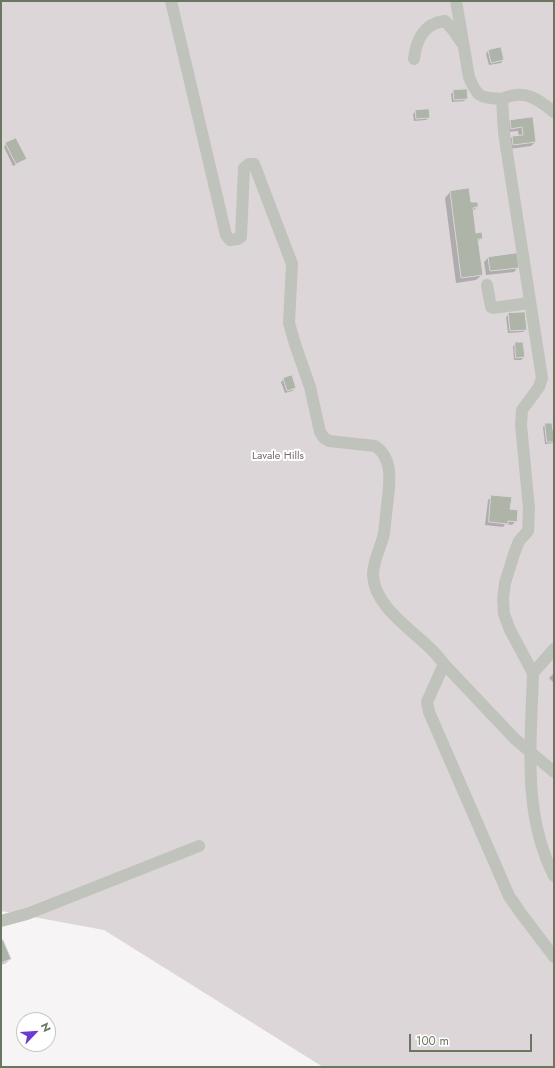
<!DOCTYPE html>
<html>
<head>
<meta charset="utf-8">
<style>
	body { margin:0 }
	#map { position:relative; width:555px; height:1068px; overflow:hidden; background:#f7f4f6; font-family:Jost,sans-serif }
	canvas { display:block }
	.frame { position:absolute; inset:0; border:2px solid #6a7760; pointer-events:none }
	.north { position:absolute; left:16px; top:1012px; width:40px; height:40px; box-sizing:border-box; background:#fff; border:1px solid #c3c9bf; border-radius:50%; rotate:65deg; font-size:11px; font-weight:700; line-height:16px; text-align:center; color:#6a7760 }
	.north::after { content:''; display:block; margin:auto; width:14px; height:18px; background:#6d3ad0; clip-path:polygon(50% 0,100% 100%,50% 72%,0 100%) }
	.scale { position:absolute; left:409px; top:1034px; width:123px; height:18px; box-sizing:border-box; border:2px solid #6a7760; border-top:0; padding-left:5px; font-size:12px; line-height:14px; white-space:nowrap; color:#6a7760; -webkit-text-stroke:3px #fff; paint-order:stroke }
</style>
</head>
<body>
<div id="map">
<canvas width="555" height="1068"></canvas>
<div class="frame"></div>
<div class="north">N</div>
<div class="scale">100 m</div>
</div>
<script>
const ctx = document.querySelector('canvas').getContext('2d');
ctx.lineJoin = 'round';
function fill(path, color) { ctx.fillStyle = color; ctx.fill(path, 'evenodd'); }
function trace(path, color, width, dash) { ctx.strokeStyle = color; ctx.lineWidth = width; ctx.lineCap = dash ? 'butt' : 'round'; ctx.setLineDash(dash || []); ctx.stroke(path); }
function write(font, color, halo, rows, align = 'center') {
  ctx.font = font + ' Jost,sans-serif'; ctx.lineWidth = 4; ctx.setLineDash([]); ctx.textBaseline = 'middle'; ctx.strokeStyle = halo; ctx.fillStyle = color; for (const [text, x, y, turn = 0] of rows) {
    ctx.save(); ctx.translate(x, y); ctx.rotate((+turn || 0) * Math.PI / 180); ctx.textAlign = isNaN(turn) ? turn : align; if (halo) ctx.strokeText(text, 0, 0); ctx.fillText(text, 0, 0); ctx.restore();
  }
}
fill(new Path2D(`
	M1,1H554V1067H323L104,930L1,911Z`), '#ddd6d8');
fill(new Path2D(`
	M488,51L503,60L501,63L489,65L486,54Z
	M454,91L466,99L464,101L452,102L451,94Z
	M416,111L429,118L426,120L414,121L413,114Z
	M532,118L535,142L531,146L509,149L508,141L512,137H519L518,131L507,132L506,125L510,121Z
	M6,144L26,159L13,166L4,147Z
	M469,190L470,203L477,207L472,212L475,234L482,238L477,242L482,275L476,280L456,283L445,198L450,192Z
	M488,258L518,267L514,272L486,275L484,262Z
	M509,314L526,329L523,332L508,333L506,317Z
	M516,343L524,357L521,360H514L513,346Z
	M284,379L295,388L292,391L285,393L281,382Z
	M546,424L552,432H554V443L545,444L543,427Z
	M492,496L509,510L516,521L512,525L505,524L503,527L485,525L488,500Z
	M554,673V683L549,678Z
	M1,942L10,959L6,963L1,965Z`), '#0003');
const building = new Path2D(`
	M501,47L504,60L491,63L488,50Z
	M467,89L468,99L454,100L453,90Z
	M429,109L430,118L416,119L415,110Z
	M533,117L536,142L513,145L512,136L523,135L522,127L511,129L510,120Z
	M16,138L27,159L16,164L5,143Z
	M469,188L471,202H478V207L473,208L476,233L482,232L483,239H478L483,275L461,278L450,191Z
	M517,253L519,268L490,271L488,257Z
	M525,312L527,330L510,331L508,313Z
	M515,342H523L525,357L516,358Z
	M292,375L296,388L287,391L283,378Z
	M545,423H552L553,431H554V442H547Z
	M491,495L512,497L510,509L518,510L517,522L508,521V524L489,522Z
	M3,940L11,959L1,963V941Z`);
fill(building, '#aeb4a8');
trace(building, '#d8d6d8', 1);
trace(new Path2D(`
	M171,1L226,235L230,240L238,239L241,237L244,168L249,164H254L292,264L289,323L295,344L310,387L320,432L324,438L329,441L375,446C395,459 389,487 387,506C386,515 385,525 384,533C381,548 373,560 373,575C374,606 411,629 432,650C436,654 440,659 444,664L515,739L554,772
	M456,1L469,77C478,99 480,97 502,99
	M414,59C416,40 424,23 445,21L453,30L462,43
	M487,285L491,307L493,308L529,303
	M554,649L533,673C531,740 522,814 554,876
	M444,664L427,702L429,712L509,896L520,912L554,957
	M533,673L510,630L504,614L503,598L505,583L514,554L519,541L528,531L529,509L521,425L522,410L539,387L542,378L504,133L502,99C524,89 537,98 554,112
	M1,921L27,914L199,846`), '#bfc3bc', 12);
write('11px', '#7a6769', '#fff', [
	["Lavale Hills",278,456]
]);
</script>
</body>
</html>
